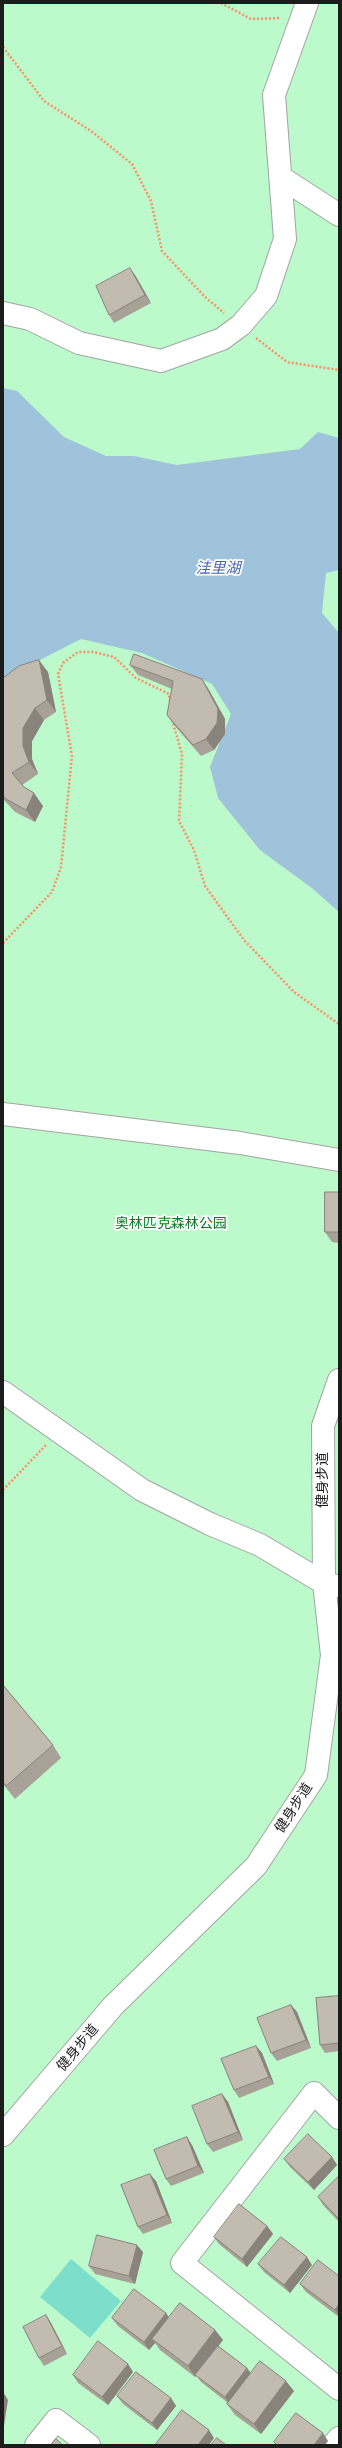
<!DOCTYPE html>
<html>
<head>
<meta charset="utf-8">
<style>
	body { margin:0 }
	#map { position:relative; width:342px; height:2448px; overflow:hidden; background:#edece1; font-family:"PT Sans Narrow",sans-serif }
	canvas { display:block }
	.frame { position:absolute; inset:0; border:4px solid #1c1c1c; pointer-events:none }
</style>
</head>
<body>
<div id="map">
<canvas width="342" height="2448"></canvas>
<div class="frame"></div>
</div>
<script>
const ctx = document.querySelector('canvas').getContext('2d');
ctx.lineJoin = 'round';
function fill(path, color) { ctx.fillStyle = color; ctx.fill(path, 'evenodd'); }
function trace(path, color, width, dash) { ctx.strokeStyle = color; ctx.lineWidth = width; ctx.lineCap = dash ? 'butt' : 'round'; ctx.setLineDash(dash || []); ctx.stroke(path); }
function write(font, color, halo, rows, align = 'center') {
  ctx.font = font + ' "PT Sans Narrow","Noto Sans SC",sans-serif'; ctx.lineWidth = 3.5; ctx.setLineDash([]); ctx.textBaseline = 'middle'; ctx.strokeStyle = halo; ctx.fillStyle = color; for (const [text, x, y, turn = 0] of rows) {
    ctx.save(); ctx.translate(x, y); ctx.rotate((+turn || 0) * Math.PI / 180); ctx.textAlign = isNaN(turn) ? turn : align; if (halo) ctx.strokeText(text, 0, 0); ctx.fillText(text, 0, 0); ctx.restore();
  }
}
fill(new Path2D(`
	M3,3H339V2445H3Z`), '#bcfacc');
fill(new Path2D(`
	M71,2259L121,2301L90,2338L40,2297Z`), '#7ddecb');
fill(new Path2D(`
	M3,388L17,391L64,437L106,456H134L177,465L300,449L318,432L339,438V570L326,573L322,613L339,633V912L313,889L260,850L218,798L210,767L231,714L212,684L142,653L81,639L36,662L3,695Z`), '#a0c3dc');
const minor = new Path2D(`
	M282,178L339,215
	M3,313L30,319L79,343L161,361L222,339L241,325L266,296L285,239L274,95L307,3
	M3,1114L240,1143L339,1160
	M3,1392L142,1490L210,1524L260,1545L324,1583L336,1586
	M339,2118L314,2093L182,2263L339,2389
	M3,2135L113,2006L256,1866L316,1775L332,1655L324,1583L323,1426L339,1380
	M36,2445L56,2420L89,2445
	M333,2445L339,2438`);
trace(minor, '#a3a3a3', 24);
trace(new Path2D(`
	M221,3L251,19L280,18
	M3,47L44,101L91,131L132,164L151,201L162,251L205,297L224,313
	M256,338L287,362L339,370
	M172,720L182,754L179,821L194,850L205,886L244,940L294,992L339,1024
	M3,943L52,892L61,867L72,756L58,674L63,663L78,652H93L114,657L136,678L169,694L170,703
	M3,1490L46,1445`), '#fb9064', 2.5, [2, 2]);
trace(minor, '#fff', 22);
fill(new Path2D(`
	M135,275L151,303L114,323L109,315Z
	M130,665L202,679L209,690L225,719V734L214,750L201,756L174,725L167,715L172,689L138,675Z
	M48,672L56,712L44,720L32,741V759L38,774L22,785L43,806L35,822L15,812L3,799V678Z
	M339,1192V1243L332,1242L325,1232Z
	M3,1685L53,1745L61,1758L15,1799L3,1784Z
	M339,1996V2051L325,2053L320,2045Z
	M291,2005L297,2012L311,2048L277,2061L271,2053Z
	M256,2046L262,2053L274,2084L239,2098L234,2090Z
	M222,2094L228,2102L243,2140L213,2152L207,2144Z
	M192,2145L204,2173L171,2186L166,2179Z
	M332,2157L337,2165L314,2190L290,2167L284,2159Z
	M339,2176V2222L323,2205L318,2197Z
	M156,2181L172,2223L143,2234L138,2227Z
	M267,2226L273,2234L247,2267L219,2244L214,2237Z
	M143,2252L135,2284L95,2274L89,2266Z
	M258,2264L312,2265L290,2293L264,2272Z
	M339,2276V2317L306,2292L300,2284Z
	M166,2313L169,2318L215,2330L223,2340L218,2346L247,2368L251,2373L294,2391L261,2434L235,2415L227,2404L228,2403L201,2382L196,2375L195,2377L160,2350L155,2343L149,2350L118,2326L112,2318Z
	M46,2315L51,2323L67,2354L44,2366L39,2358Z
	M128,2364L133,2372L108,2405L78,2383L73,2375Z
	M117,2396L171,2398L176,2406L157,2430L123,2404Z`), '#a7a197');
fill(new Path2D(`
	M130,268L135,275L151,303L145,295Z
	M39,660L48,672L56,712L47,700Z
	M202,679L209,690L225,719V734L214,750L206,739Z
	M35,708L44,720L32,741V759L38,774L29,762L23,746V728Z
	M34,793L43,806L35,822L26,810Z
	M291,2005L297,2012L311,2048L306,2040Z
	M256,2046L262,2053L274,2084L269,2077Z
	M222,2094L228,2102L243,2140L238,2132Z
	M187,2137L192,2145L204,2173L198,2166Z
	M332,2157L337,2165L314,2190L308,2182Z
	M150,2174L156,2181L172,2223L167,2215Z
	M267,2226L273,2234L247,2267L242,2259Z
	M137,2245L143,2252L135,2284L129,2276Z
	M307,2257L312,2265L290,2293L284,2285Z
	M339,2304V2316L335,2310Z
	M166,2313L171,2321L152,2339L155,2343L149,2350L144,2342Z
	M46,2315L51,2323L67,2354L62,2346Z
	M215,2330L223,2340L195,2377L188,2366Z
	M128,2364L133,2372L108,2405L102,2397Z
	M247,2368L252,2376L230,2405L225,2397Z
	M286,2381L294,2391L261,2434L254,2424Z
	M3,2392L8,2400L3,2432Z
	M171,2398L176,2406L157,2430L152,2423Z
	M209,2430L214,2438L209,2445H198Z
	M323,2433L328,2441L325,2445H314Z`), '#88837b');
const building = new Path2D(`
	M130,268L145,295L109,315L96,286Z
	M134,654L202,679L218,709L217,723L206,739L193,745L167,715L173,681L130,665Z
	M39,660L47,700L35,708L23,728V746L29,762L12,773L24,787L34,793L26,810L6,799L3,796V678L19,666Z
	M325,1192H339V1232H325Z
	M3,1685L53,1745L6,1786L3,1782Z
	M339,1996V2043L320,2045L316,1998Z
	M291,2005L306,2040L271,2053L257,2018Z
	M256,2046L269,2077L234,2090L221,2059Z
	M222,2094L238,2132L207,2144L192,2106Z
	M308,2134L332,2157L308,2182L284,2159Z
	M187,2137L198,2166L166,2179L154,2150Z
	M150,2174L167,2215L138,2227L121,2185Z
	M339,2176V2219L318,2197Z
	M239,2204L267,2226L242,2259L214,2237Z
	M97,2235L137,2245L129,2276L89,2266Z
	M281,2237L307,2257L284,2285L258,2264Z
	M318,2260L339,2276V2304L335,2310L300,2284Z
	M134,2289L166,2313L144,2342L112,2318Z
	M180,2303L215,2330L188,2366L152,2339Z
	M46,2315L62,2346L39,2358L23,2327Z
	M98,2341L128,2364L102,2397L73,2375Z
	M218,2346L247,2368L225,2397L195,2375Z
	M260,2361L286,2381L254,2424L227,2404Z
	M136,2372L171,2398L152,2423L117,2396Z
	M182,2410L209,2430L198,2445H157L156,2444Z
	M296,2413L323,2433L314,2445H277L274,2442Z
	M217,2438L226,2445H211Z
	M56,2439L63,2445H51Z`);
fill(building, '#c2bbb0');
trace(building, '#88837b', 1);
write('14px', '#0a7928', '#fff', [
	["奥林匹克森林公园",171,1224]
]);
write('14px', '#1c1c1c', '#fff', [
	["健身步道",323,1480,-90],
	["健身步道",294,1808,-57],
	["健身步道",78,2048,-50]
]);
write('italic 15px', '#4866ab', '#fff', [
	["洼里湖",218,569]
]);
</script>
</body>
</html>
